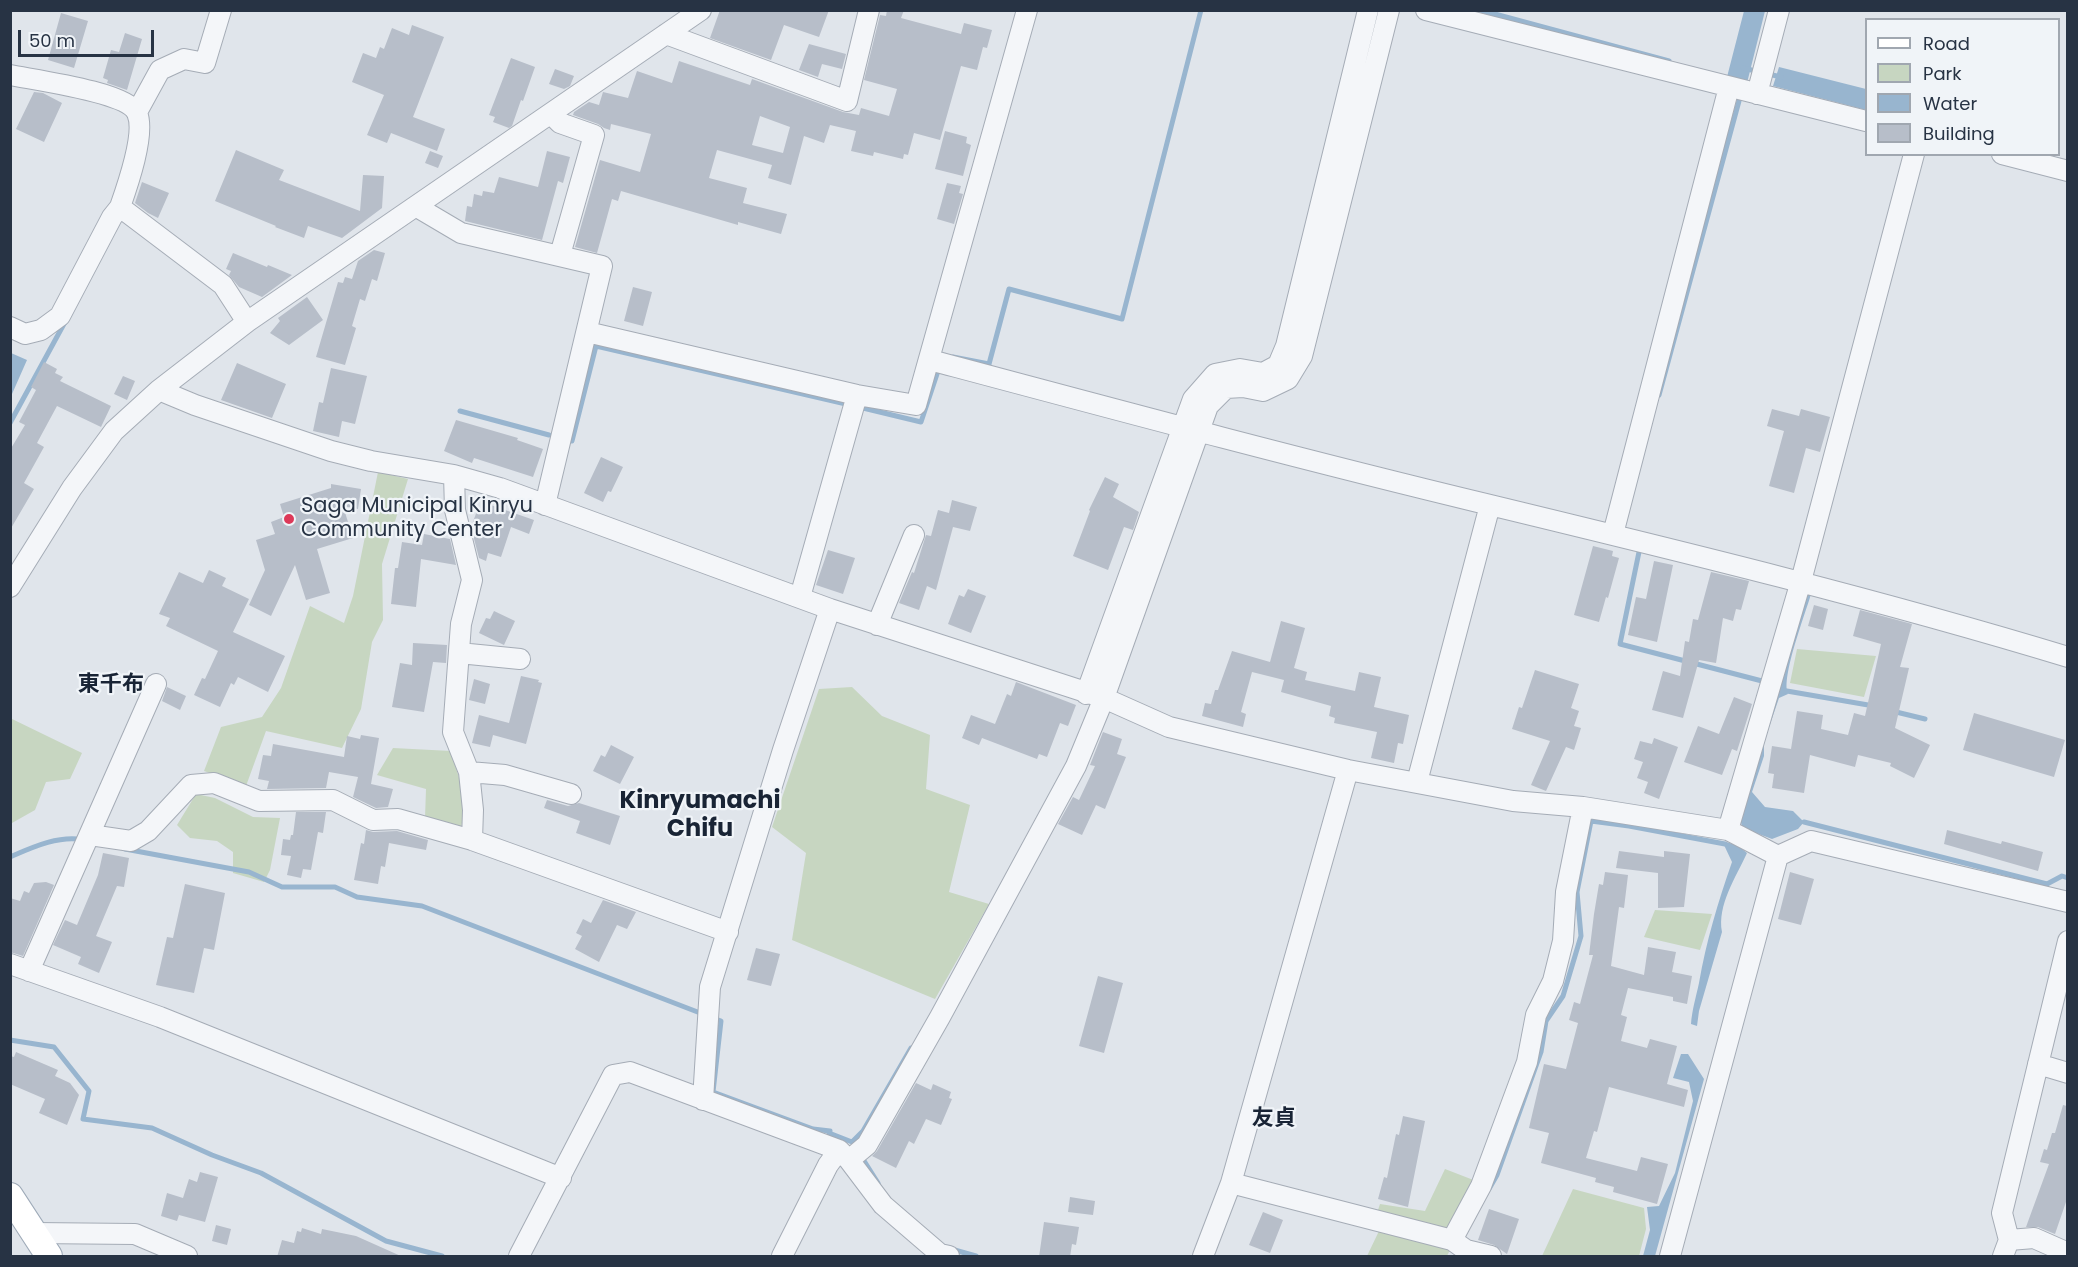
<!DOCTYPE html>
<html>
<head>
<meta charset="utf-8">
<style>
	body { margin:0 }
	#map { position:relative; width:2078px; height:1267px; overflow:hidden; background:#e0e5eb; font-family:Poppins,sans-serif }
	canvas { display:block }
	.frame { position:absolute; inset:0; border:12px solid #273344; pointer-events:none }
	.legend { position:absolute; left:1865px; top:18px; width:195px; height:138px; box-sizing:border-box; background:#f0f4f8; border:2px solid #a0a7b0; margin:0; padding:8px 10px; list-style:none; font-size:18px; color:#273344 }
	.legend li { display:flex; align-items:center; gap:12px; height:30px }
	.legend b { width:30px; border:2px solid #a0a7b0 }
	.scale { position:absolute; left:18px; top:30px; width:136px; height:27px; box-sizing:border-box; border:3px solid #273344; border-top:0; padding-left:8px; font-size:18px; line-height:21px; white-space:nowrap; color:#273344; -webkit-text-stroke:4px #f0f4f8; paint-order:stroke }
</style>
</head>
<body>
<div id="map">
<canvas width="2078" height="1267"></canvas>
<div class="frame"></div>
<ul class="legend">
<li><b style="height:8px;background:#fff"></b>Road</li>
<li><b style="height:16px;background:#c7d6c1"></b>Park</li>
<li><b style="height:16px;background:#98b5cf"></b>Water</li>
<li><b style="height:16px;background:#b7bec9"></b>Building</li>
</ul>
<div class="scale">50 m</div>
</div>
<script>
const ctx = document.querySelector('canvas').getContext('2d');
ctx.lineJoin = 'round';
function fill(path, color) { ctx.fillStyle = color; ctx.fill(path, 'evenodd'); }
function trace(path, color, width, dash) { ctx.strokeStyle = color; ctx.lineWidth = width; ctx.lineCap = dash ? 'butt' : 'round'; ctx.setLineDash(dash || []); ctx.stroke(path); }
function write(font, color, halo, rows, align = 'center') {
  ctx.font = font + ' Poppins,"Noto Sans JP",sans-serif'; ctx.lineWidth = 4.5; ctx.setLineDash([]); ctx.textBaseline = 'middle'; ctx.strokeStyle = halo; ctx.fillStyle = color; for (const [text, x, y, turn = 0] of rows) {
    ctx.save(); ctx.translate(x, y); ctx.rotate((+turn || 0) * Math.PI / 180); ctx.textAlign = isNaN(turn) ? turn : align; if (halo) ctx.strokeText(text, 0, 0); ctx.fillText(text, 0, 0); ctx.restore();
  }
}
fill(new Path2D(`
	M378,472L408,479L382,564L383,620L372,642L361,709L342,748L266,731L246,786L204,771L221,727L262,717L281,688L310,606L344,623L353,596Z
	M1797,649L1876,656L1864,697L1790,683Z
	M852,687L882,716L930,735L926,789L970,805L949,892L989,904L935,999L792,940L806,853L772,827L819,689Z
	M10,718L82,753L70,779L46,782L35,810L12,823Z
	M393,748L451,751L466,801L461,828L425,818L426,789L377,775Z
	M196,794L215,798L253,817L280,818L270,870L264,882L233,873V852L217,841L190,838L177,825Z
	M1655,910L1712,914L1700,950L1644,937Z
	M1445,1169L1476,1181L1448,1233L1377,1213L1380,1204L1425,1211Z
	M1573,1189L1644,1208L1646,1229L1639,1256H1542Z
	M1379,1231L1451,1248L1447,1256H1367Z`), '#c7d6c1');
fill(new Path2D(`
	M1744,11H1765L1747,83L1727,77Z
	M1779,67L1866,89V110L1773,86Z
	M11,353L27,360L12,394H10Z
	M1807,591L1811,594C1805,615 1781,677 1788,694L1779,698L1764,742V756L1752,792L1765,807L1793,811L1804,822L1798,829L1772,839L1748,830L1741,848L1747,853C1736,877 1717,905 1722,932L1699,1011L1697,1026L1691,1024C1692,1010 1696,997 1699,983C1706,942 1718,902 1732,862L1724,845L1726,842L1733,844L1742,826L1738,813Z
	M1681,1054H1688L1704,1079L1655,1256H1643L1650,1230L1647,1207L1659,1206L1675,1173L1693,1101L1689,1082L1673,1078Z`), '#98b5cf');
trace(new Path2D(`
	M1480,10L1669,61
	M1743,68L1781,77
	M1364,71L1379,10
	M953,357L989,364L1009,289L1122,319L1201,10
	M1659,395L1739,101
	M863,408L921,422L938,371
	M460,411L549,435
	M10,423L65,322
	M572,441L596,346L846,404
	M1639,552L1620,644L1762,681
	M1781,690L1874,706
	M1892,711L1925,719
	M1804,822L2047,884L2062,876L2068,878
	M125,849L249,872L282,887H335L357,897L422,906L721,1021L713,1092L813,1129L830,1131
	M10,857C33,847 59,835 84,840
	M10,1040L54,1047L89,1091L83,1119L152,1128L212,1155L261,1173L386,1241L442,1256
	M829,1133L852,1142L863,1131L911,1048
	M861,1156L878,1183
	M1489,1189L1497,1175L1541,1052L1546,1021L1563,996L1581,936L1577,892L1591,821L1629,826L1725,844
	M951,1249L976,1256`), '#98b5cf', 5);
fill(new Path2D(`
	M720,10H829L819,37L784,25L771,60L710,38Z
	M887,10H904L901,18L961,34L964,23L992,30L987,48L983,47L977,70L961,66L940,140L914,133L908,155L904,154L903,159L874,152L873,156L851,151L856,131L830,125L824,143L804,136L791,185L768,178L772,165L717,150L709,178L747,188L743,203L787,214L781,234L738,222V225L621,191L618,201L612,199L597,253L575,247L600,160L640,172L651,134L611,124L610,130L604,128L598,124L573,115L574,112L589,102L599,105L603,92L628,98L637,71L672,83L679,61L750,85L752,79L843,112L859,115L861,108L889,116L897,89L864,80L880,15L886,16ZM760,116L790,127L783,153L752,145Z
	M61,13L88,21L74,68L48,60Z
	M412,25L444,37L413,117L445,129L437,151L391,133L387,143L367,135L384,95L352,82L363,53L376,58L380,47L384,49L392,28L409,35Z
	M125,33L142,39L127,90L107,83L108,80L103,78L111,50L119,52Z
	M809,44L846,54L842,69L822,64L818,77L799,70Z
	M511,58L535,67L523,101L521,100L512,126L509,128L493,122L495,117L489,115Z
	M555,69L574,76L570,86L564,89L549,84Z
	M34,92L43,93L62,103L44,142L16,129Z
	M945,131L967,137L966,143L971,145L963,176L935,169Z
	M236,150L284,170L279,180L360,211L363,175L384,176L382,208L342,238L308,226L304,238L275,227L276,226L215,201Z
	M430,151L443,156L438,168L425,163Z
	M547,151L570,157L563,183L558,181L542,240L465,221L467,206L472,207L474,194L482,196L483,191L494,193L499,177L538,187Z
	M142,182L169,193L158,218L148,213L135,203Z
	M947,183L961,186L959,193L963,194L954,224L937,219Z
	M374,250L385,253L377,281L372,279L365,301L360,299L352,326L356,328L345,365L316,357L338,282L343,283L345,277L352,279L358,261Z
	M233,253L267,267L268,265L292,275L262,297L239,287L229,275L231,271L226,269Z
	M633,287L652,292L643,326L624,321Z
	M307,297L323,320L289,345L270,333L280,321L278,318Z
	M44,362L57,369L55,373L63,377L60,381L111,406L101,427L57,406L37,443L44,447L24,483L34,489L10,530V450L25,425L19,422L36,390L31,387Z
	M237,363L286,384L272,418L221,400Z
	M331,368L367,376L355,424L342,421L339,437L313,431L319,402L323,403Z
	M123,376L135,381L127,400L114,394Z
	M1772,409L1799,416L1801,409L1830,417L1820,452L1806,448L1794,493L1769,486L1784,431L1767,426Z
	M456,420L518,438L517,440L543,449L533,477L474,458L472,463L444,451Z
	M601,457L623,467L611,492L608,491L603,502L584,493Z
	M1105,477L1119,484L1113,497L1139,512L1133,530L1124,527L1108,570L1073,556L1090,511L1089,510Z
	M331,484L361,489L358,509L343,506L353,538L317,549L330,593L306,600L295,565L271,616L249,605L265,570L256,540L275,534L271,522L284,517L280,504L331,488Z
	M952,500L977,507L970,531L953,527L936,590L927,586L919,610L899,603L912,572L914,573L926,535L931,536L938,510L949,513Z
	M485,503L534,520L529,534L511,527L501,557L488,553L486,561L479,558L471,527L477,511L481,512Z
	M424,534L450,539L456,565L421,559L416,607L391,604L395,568H398L402,542L422,545Z
	M1593,546L1613,551L1612,556L1619,558L1608,598L1606,597L1599,622L1574,615Z
	M828,550L855,558L843,594L816,585Z
	M1654,561L1673,565L1657,642L1628,635L1636,597L1646,599Z
	M209,570L226,578L222,586L249,599L233,632L285,656L268,692L238,677L234,685L231,683L220,707L194,695L202,678L205,679L218,651L166,626L170,618L159,614L179,572L203,583Z
	M1711,572L1749,581L1741,610L1736,609L1733,621L1723,618L1716,663L1699,660L1683,718L1652,710L1663,671L1680,676L1685,641L1689,642L1693,619L1698,620Z
	M968,589L986,596L971,633L948,624L959,595L964,597Z
	M1814,605L1828,609L1823,630L1808,626Z
	M1860,610L1912,624L1900,667L1909,668L1895,728L1930,745L1914,778L1890,766L1891,763L1858,755L1855,767L1810,755L1804,793L1772,788L1774,774L1768,773L1772,746L1791,749L1797,711L1823,715L1821,729L1848,735L1854,713L1865,716L1881,644L1853,636Z
	M494,611L515,621L504,645L479,633L486,618L490,619Z
	M1281,621L1305,628L1294,668L1307,672L1305,680L1355,691L1359,672L1381,677L1374,707L1409,715L1403,744L1398,743L1394,763L1371,758L1377,732L1334,723L1335,718L1329,716L1331,706L1281,692L1284,680L1252,672L1241,712L1246,714L1243,727L1202,716L1205,703L1211,704L1215,690H1218L1232,651L1270,662Z
	M413,643L447,645L446,663L433,662L424,712L392,707L400,663L412,665Z
	M1535,670L1579,684L1571,708L1579,711L1574,726L1581,728L1574,750L1566,747L1546,791L1531,785L1550,741L1512,729L1519,707L1522,708Z
	M521,676L539,680L538,682L542,683L526,744L493,735L490,747L472,743L479,715L509,723Z
	M474,679L490,684L485,704L469,700Z
	M1016,682L1076,705L1068,726L1060,723L1047,757L1039,754L1037,759L982,738L979,745L962,738L971,715L995,724L1007,694L1011,696Z
	M167,687L186,696L180,710L162,701Z
	M1734,697L1752,704L1737,751L1732,749L1722,775L1684,762L1698,726L1719,734Z
	M1974,713L2065,740L2054,777L1963,750Z
	M1103,732L1122,739L1117,754L1126,757L1105,809L1096,805L1082,835L1058,824L1073,797L1079,800L1095,766L1090,765Z
	M361,735L379,738L371,784L393,789L388,807L376,808L353,797L358,777L329,772L326,788L267,789L269,781L258,779L263,755L271,756L273,744L344,757L347,736L360,739Z
	M1654,738L1678,747L1659,799L1644,793L1648,782L1637,778L1643,762L1634,759L1640,741L1652,744Z
	M611,745L634,757L620,784L593,771L601,755L605,757Z
	M547,800L568,806L579,803L620,816L610,845L576,833L580,821L544,808Z
	M296,812H326L323,833L318,832L311,870L303,869L301,878L287,875L291,856L281,855L283,839L290,840L291,835H293Z
	M366,830L373,832L397,831L428,840L426,850L389,843L385,867L381,866L378,884L354,880L361,843L364,844Z
	M1947,830L2001,844L2002,841L2043,852L2038,871L1944,844Z
	M1619,851L1664,857V851L1690,854L1684,907L1658,908V873L1616,868Z
	M103,853L129,858L124,887L117,886L96,936L112,942L99,973L78,964L81,957L53,945L65,920L77,925L98,875Z
	M1605,872L1628,875L1624,908L1619,907L1611,966L1644,975L1648,947L1676,952L1672,972L1692,976L1687,1004L1673,1001V997L1628,988L1621,1015L1627,1017L1621,1041L1647,1048L1650,1039L1677,1046L1667,1084L1688,1090L1684,1107L1609,1087L1597,1132L1594,1131L1586,1158L1637,1171L1641,1157L1668,1164L1657,1204L1613,1192L1614,1187L1595,1182L1596,1178L1541,1163L1549,1133L1529,1128L1544,1064L1566,1069L1578,1023L1569,1020L1574,1002L1580,1004L1593,955H1589L1594,914L1599,884L1603,885Z
	M1790,872L1814,879L1801,925L1778,919Z
	M46,882L54,885L23,956L10,952V898L20,901L24,891L29,893L34,883Z
	M185,884L225,893L214,950L204,948L194,993L156,985L167,937L173,938Z
	M603,900L636,912L627,929L617,925L599,962L575,949L582,936L576,933L583,919L591,923Z
	M756,948L780,954L771,986L747,980Z
	M1098,976L1123,983L1104,1053L1079,1046Z
	M16,1052L58,1070L55,1076L70,1083L79,1095L67,1125L39,1113L45,1099L10,1084V1056L14,1057Z
	M916,1083L931,1090L933,1084L951,1092L949,1098L952,1099L941,1125L926,1119L914,1144L909,1141L896,1168L872,1156L877,1151Z
	M2063,1105L2067,1106V1199L2055,1234L2038,1227H2026L2049,1164L2040,1162L2044,1149L2047,1150L2052,1133H2055Z
	M1403,1116L1425,1121L1408,1207L1378,1199L1384,1177L1387,1178L1396,1134L1399,1135Z
	M200,1172L218,1177L205,1222L179,1215L177,1221L161,1216L167,1193L183,1198L189,1179L197,1182Z
	M1070,1197L1095,1201L1093,1215L1068,1212Z
	M1489,1209L1519,1219L1507,1254L1494,1245L1478,1240Z
	M1263,1212L1283,1220L1270,1253L1249,1245Z
	M1044,1222L1079,1227L1076,1245L1072,1244L1070,1257H1039Z
	M216,1225L231,1229L227,1245L212,1241Z
	M302,1228L321,1234L322,1229L356,1236L403,1257H277L282,1240L294,1243L297,1231L301,1232Z`), '#b7bec9');
const minor = new Path2D(`
	M1426,10L1866,121
	M666,34L847,101L869,10
	M10,75C34,80 127,92 137,113C146,133 127,187 120,207L223,285L247,322
	M1757,94L1779,10
	M137,112L160,70L184,59L205,63L221,10
	M551,114L560,123L594,135L560,255
	M2002,154L2068,171
	M417,207L461,233L602,266L545,505
	M10,327L25,334L41,330L60,316L112,217L120,207
	M587,332L857,395L916,405L1027,10
	M930,360C1117,410 1303,460 1490,505C1684,552 1877,599 2068,657
	M159,390L195,405L331,451L371,461L454,475L500,488L830,609L1104,698L1169,727L1348,770L1513,801L1583,807L1728,830L1778,856
	M454,475L455,510L472,580L461,624L453,732L469,772L473,810L472,840
	M1613,534L1729,87
	M10,587L72,488L114,431L159,390L247,322L701,10
	M800,597L857,395
	M877,625L914,535
	M459,653L520,659
	M1086,694L1193,399L1215,374L1240,369L1263,373L1278,365L1286,346L1368,10
	M469,772L505,775L571,794
	M1417,782L1490,505
	M1728,830L1801,581L1914,154
	M90,835L131,841L148,831L191,785L214,783L259,801L333,800L373,820L398,819L472,840L728,932
	M1778,856L1811,841L2068,902
	M10,964L160,1017L561,1178
	M29,971L156,684
	M2038,1064L2068,1073
	M703,1100L710,987L783,750L830,609
	M849,1160L867,1145L940,1017L1076,766L1104,698L1208,406L1226,388L1243,387L1263,391L1288,379L1302,356L1389,10
	M1231,1183L1452,1240L1481,1186L1527,1062L1536,1015L1553,981L1563,941L1566,892L1583,807
	M34,1233L135,1234L187,1256
	M1452,1240L1466,1250L1491,1256
	M2009,1240L2034,1238L2068,1253
	M519,1256L613,1075L630,1072L839,1150L849,1160L883,1205L940,1254L949,1256
	M782,1256L828,1165L839,1150
	M1203,1256L1231,1183L1348,770
	M1670,1256L1778,856
	M2003,1256L2009,1240L2002,1213L2068,941`);
const major = new Path2D(`
	M10,1196L49,1256`);
trace(minor, '#a5acb6', 22);
trace(major, '#9eaab8', 28);
trace(minor, '#f4f6f9', 20);
trace(major, '#fff', 26);
for (const [x, y, r, color] of [
	[289,519,6,"#dd3959"]
]) { const dot = new Path2D(); dot.arc(x, y, r, 0, 2 * Math.PI); ctx.fillStyle = color; ctx.fill(dot); trace(dot, '#f0f4f8', 2); }
write('21px', '#273344', '#f0f4f8', [
	["Saga Municipal Kinryu",301,507],
	["Community Center",301,531]
], 'left');
write('bold 22px', '#192435', '#f0f4f8', [
	["東千布",111,685],
	["友貞",1274,1119]
]);
write('bold 24px', '#192435', '#f0f4f8', [
	["Kinryumachi",700,802],
	["Chifu",700,830]
]);
</script>
</body>
</html>
